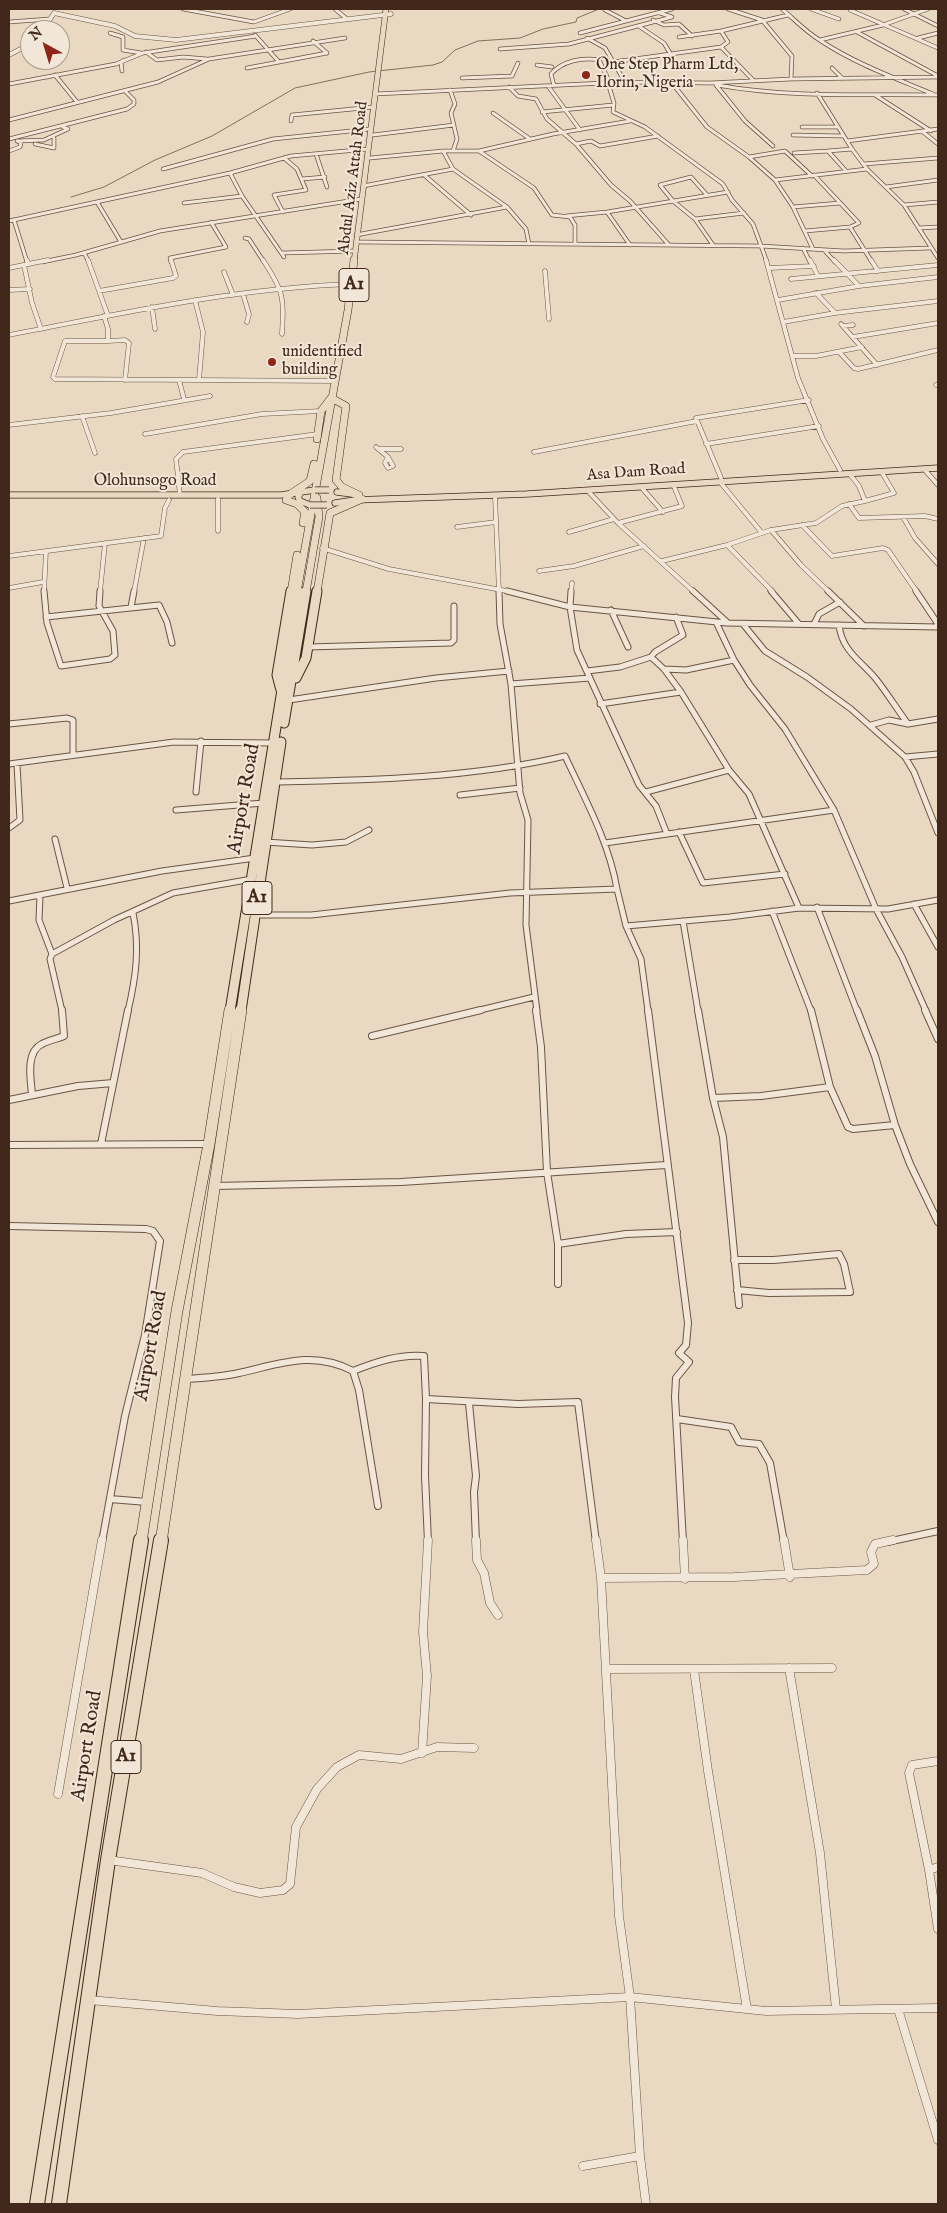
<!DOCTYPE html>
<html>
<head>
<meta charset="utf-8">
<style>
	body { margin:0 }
	#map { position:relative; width:947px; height:2213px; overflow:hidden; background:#e9d9c2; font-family:"IM FELL English",serif }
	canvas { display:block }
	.frame { position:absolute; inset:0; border:10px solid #42281b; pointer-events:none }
	.north { position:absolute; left:20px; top:20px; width:50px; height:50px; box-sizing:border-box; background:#f1e6d7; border:1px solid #ab9a8c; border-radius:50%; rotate:321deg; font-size:14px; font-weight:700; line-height:20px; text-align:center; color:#42281b }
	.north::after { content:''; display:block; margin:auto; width:18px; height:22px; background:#8f2418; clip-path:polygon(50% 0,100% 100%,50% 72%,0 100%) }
</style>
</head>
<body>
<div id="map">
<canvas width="947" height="2213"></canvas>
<div class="frame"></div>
<div class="north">N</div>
</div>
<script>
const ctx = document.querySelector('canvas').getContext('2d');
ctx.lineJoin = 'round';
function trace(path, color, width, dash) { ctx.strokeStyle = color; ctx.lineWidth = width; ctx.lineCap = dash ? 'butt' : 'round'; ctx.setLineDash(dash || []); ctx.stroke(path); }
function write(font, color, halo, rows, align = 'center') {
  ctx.font = font + ' "IM FELL English",serif'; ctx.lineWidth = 4; ctx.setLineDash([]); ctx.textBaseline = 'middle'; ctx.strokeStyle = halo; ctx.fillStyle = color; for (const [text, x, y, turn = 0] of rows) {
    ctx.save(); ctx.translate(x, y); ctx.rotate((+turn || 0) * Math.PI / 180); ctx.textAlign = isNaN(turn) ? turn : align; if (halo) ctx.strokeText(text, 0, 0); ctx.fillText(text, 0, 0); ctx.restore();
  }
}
trace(new Path2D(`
	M71,197L104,187L155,160L212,136L295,88L369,72L433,65L442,62L455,50L478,41L520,38L543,29L576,22L577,18L599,9`), '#846e5d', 1);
const minorFar4 = new Path2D(`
	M183,9L254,22L290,9
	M335,9L347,19
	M728,9L762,20L792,56L791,79
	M782,9C795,20 806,32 821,41C856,64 895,78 933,94
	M811,9L839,19
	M904,9L938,26
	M605,10L626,21
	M850,10L938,48
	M653,20L664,25L679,24L692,36
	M9,22L50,19
	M640,27L664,43L670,53
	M857,32L938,76
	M110,33L123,37V50L141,53
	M580,33L672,9
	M255,35L279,62
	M679,37L721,31
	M587,38L605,48L625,82
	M918,38L938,33
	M820,40L883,25L928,9
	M313,41L327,53
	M721,47L754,81
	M500,49L569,44L672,17L660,13
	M146,52L157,60L183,57L207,59
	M613,62L721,47L728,42L721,31L788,15
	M537,65L552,67
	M247,68L327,53
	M832,68L843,79
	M122,71L121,62L124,60
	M55,75L77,102
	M462,78L512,76L518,63
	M608,83L614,103L613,112L645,127L723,184L732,200L753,224L767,262
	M672,83L707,127L749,157L775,180L793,207L813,249
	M9,84L116,64L143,53L256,36
	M716,85L745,121L773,146
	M717,85C789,98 865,94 938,95
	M548,86L580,130
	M554,86L551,74C562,61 582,57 599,60L610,83
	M509,87L518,96L536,99L547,119L576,144L611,185L630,201L669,245
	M450,90L455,104L451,113L457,139L453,151
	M817,93L852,149L867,169L904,205L938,258
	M375,94L625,82L710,83L791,79L938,77
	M875,95L931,131
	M542,112L613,105
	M493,113L530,139
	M9,120L158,82L209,59L345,38
	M291,121L292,115L373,107
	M802,127H837
	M923,132L938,144
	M373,135L454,125
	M793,135L843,136
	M9,139L127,109L134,104V100L125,91
	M17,141L44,140L68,129L63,127
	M847,141L938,129
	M35,144L54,148V138
	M576,144L591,141L600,146L658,136
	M9,151L20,147L21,143L17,141
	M443,151L453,169L507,207L526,229L529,244
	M479,151L534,188L552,215L570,217L575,225V244
	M794,153L828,151
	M316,154L327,187
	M749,157L785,151L812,176
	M370,158L443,151H479L553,134L630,121
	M864,164L938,158
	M163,169L273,139L370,129
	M846,171L828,151L852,149
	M230,173L242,196L284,257
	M424,175L471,215
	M302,179L325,177
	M775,180L867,169
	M363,186L453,169
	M886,187L938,180
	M707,195L691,177L660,185L673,201L695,219L713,245
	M97,202L121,242
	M184,203L242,196
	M904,205L938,202
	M793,207L840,203
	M283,212L274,195L306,190L297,169L284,158
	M607,212L630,245
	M566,216L607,212L728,192
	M695,219L744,213
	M14,220L27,262
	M9,221L230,173L291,156L368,149
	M850,227L872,262
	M919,228L938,227
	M805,231L850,227L859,223L814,175
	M356,235L507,207
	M245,238L249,239L264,262
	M360,242L761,246L844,251L930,248
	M803,248L810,262
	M825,251L835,262
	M84,253L89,262
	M282,253L354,251
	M42,262L76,255L160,231L361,199
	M171,262L170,258L226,247L211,222`);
const minorFar3 = new Path2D(`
	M27,260L28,264
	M88,260L108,316
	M263,260C284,292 284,297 282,334
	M766,260L798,378L823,439L840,470
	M810,260L818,276
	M834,260L859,286
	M871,260L878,271
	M24,265L32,303L41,329
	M9,268L48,260
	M769,268L814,266
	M545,271L549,319
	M224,272L233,295
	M791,279L938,265
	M9,290L30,289
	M99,291L173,278L176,276L171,260
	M816,293L835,313
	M243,294L249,314L247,322
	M195,300L203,332L199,380
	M778,300L859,286L938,277
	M152,307L155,329
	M104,316L108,329V341H65L53,377L55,379L335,381
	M783,322L835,313L938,301
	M841,324L877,365
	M843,326L853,325
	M9,335C123,313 236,288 352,284
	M853,337L938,323
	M108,341L125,340L129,343L125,380
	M839,352L854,368L858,369L938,350
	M792,356H816L862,347
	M179,380L184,399
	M936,385L938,384
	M82,416L95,453
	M9,425L111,413L210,396
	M145,434L262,414L321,411
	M706,444L819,426
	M376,447L388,457
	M378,449H401
	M534,452L697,421
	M388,457L393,466L388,468L385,463Z
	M924,469L938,485
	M721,478L696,418L809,400
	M720,482L762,533
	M641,487L663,512
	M587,490L618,523L694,592
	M180,495L176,459L183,452L318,434
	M495,496L499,592
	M218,499V531
	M865,501L894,493L881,471
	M849,504L859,518L925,516L938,519
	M903,517L915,538L938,564
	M618,523L682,506L673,484
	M802,525L832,556L883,548L888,550L917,592
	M457,527L496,522
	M771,530L801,565L829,592
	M569,532L614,519
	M727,545L773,592
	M322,548L389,569L512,592
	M9,556L161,536L165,508L169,500
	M662,561L727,545L771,530L816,523L842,506L865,501L859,486L849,473
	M539,571L574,566L644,546
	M9,588L43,582
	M44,592L46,551
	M100,592L105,543
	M134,592L144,538
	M571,592L572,583`);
const minorFar2 = new Path2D(`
	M44,591L47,623L61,666L110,659L115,655L113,631L99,606L100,591
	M499,591L500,624L511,684L520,793L528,820L526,925L537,1011
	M507,591L570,607L727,623L938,627
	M571,591L570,607L577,650L639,785L656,806L667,834
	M693,591L727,622
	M771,591L799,624
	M828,591L864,626
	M916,591L938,624
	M131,607L134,591
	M611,610L628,647
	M46,617L159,605L167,622L172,643
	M716,622L734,660L750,685L785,729L834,810L876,909L902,957L926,1011
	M743,624L765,651L807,677L851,709L905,757L914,772L938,833
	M814,624L819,614L840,602
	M839,625C842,651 860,660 876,679C887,693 897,709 908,724
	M308,647L451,643L454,640V606
	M651,657L655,652L683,635L676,617
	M664,669L686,670L734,660
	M587,671L620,667L651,657L664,669L681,692L729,770L749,794L799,908
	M511,684L590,678
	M289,700L436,678L509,671
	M600,704L681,692
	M9,724L67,718L73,720V755
	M871,725L889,720L908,724L938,719
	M905,757L938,754
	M9,764L174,742L274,743
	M276,782C372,780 472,778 565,756C585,799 609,842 617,889
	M196,792L201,741
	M646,792L729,770
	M460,795L520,788
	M176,810L264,803
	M9,828L20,820L17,764
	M679,832L703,883L785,874
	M55,839L67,888
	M265,842L312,845L346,842L369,830
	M605,843L834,810
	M40,895L39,920L52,954L50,959L62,1011
	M9,901L162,871L255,858
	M914,904L938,947
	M817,907L857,1011
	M772,911L811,1011
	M253,915H311L510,893L617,889L626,926L641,959L648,1011
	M683,921L698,1011
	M626,926L730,917L799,908L888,909L938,900
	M52,954L114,920L173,893L252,879
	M128,1011C136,977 140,947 133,913
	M476,1011L534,997`);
const minorFar1 = new Path2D(`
	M536,1010L541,1047L547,1172L558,1244V1284
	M648,1010L688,1323L686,1345L679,1353L689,1362L676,1378L675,1397L683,1542
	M698,1010L713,1098L723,1137L739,1305
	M811,1010L830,1087L848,1127L853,1129L895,1125
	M857,1010L875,1056L895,1125L910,1164L938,1222
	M925,1010L938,1039
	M372,1036L481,1010
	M32,1095C31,1080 25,1052 42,1044C49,1040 57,1039 64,1036L62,1010
	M713,1098L761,1096L830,1087
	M9,1100L78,1086L113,1083
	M101,1144L128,1010
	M9,1145L209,1144
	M214,1186L401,1182L666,1165
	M9,1226L146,1229L153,1231L160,1241L145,1335L125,1416L102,1542
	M558,1244L626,1234L677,1232
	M734,1260H774L839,1254L844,1264L850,1292L769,1293L737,1290
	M353,1371L359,1390L378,1506
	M185,1379C203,1378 221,1377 239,1373C280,1364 313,1350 353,1371C376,1362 399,1354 424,1356L426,1399L518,1404L578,1402L596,1542
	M426,1399L425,1476L428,1542
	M469,1403L476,1476L474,1492L476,1542
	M677,1419L731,1427L739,1442L759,1444L770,1463L784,1542
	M110,1499L147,1502
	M887,1542L938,1531`);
const minor = new Path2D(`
	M476,1540L477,1560L484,1573L490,1603L498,1615
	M596,1540L601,1578L619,1916L630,1997L640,2156L646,2204
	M683,1540L685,1579
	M784,1540L790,1577
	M601,1578L734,1577L867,1570L874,1564L871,1552L875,1544L893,1540
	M789,1668L820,1853L836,2009
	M606,1669L832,1668
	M694,1670L708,1771L747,2009
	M422,1753L427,1676L423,1632L428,1540
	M938,1761L912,1765L909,1773L929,1870L938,1929
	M58,1794L102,1540
	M108,1860L202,1873L234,1887L260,1893L283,1890L290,1884L296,1827L317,1789L337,1767L359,1755L401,1759L437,1747L474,1748
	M929,1870L938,1867
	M89,2000L217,2011L298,2014L630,1997L766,2011L938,2008
	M898,2009L938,2140
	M583,2166L640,2156`);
const tertiary = new Path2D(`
	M43,30L54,13L115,26L135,36L176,40L391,14
	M9,55L30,44`);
const primary = new Path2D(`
	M337,492L359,495
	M9,495H281L301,492
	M335,503L355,500L527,494L938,468
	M310,505L300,501L298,497L301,492L315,490`);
const trunkFar4 = new Path2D(`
	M354,262L386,9`);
const trunkFar3 = new Path2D(`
	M335,400L346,406L336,480L342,487L359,495
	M317,439L321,411L331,398
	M289,495L310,481L314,464
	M286,500L297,504L305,512L303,523
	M291,592L297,555
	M297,592L348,310L354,260
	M306,592L319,517L317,498
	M317,592L330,513L362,499`);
const trunkFar2 = new Path2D(`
	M296,678L306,658L317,591
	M281,690L277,675L291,591
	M284,723L306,591
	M230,1011L298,591
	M241,1011L281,742`);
const trunkFar1 = new Path2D(`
	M141,1542L177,1311L209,1144L230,1010
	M161,1542L241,1010`);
const trunk = new Path2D(`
	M37,2204L141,1540
	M59,2204L108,1860L161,1540`);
trace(minorFar4, '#6c5445', 4.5);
trace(minorFar3, '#6c5445', 5);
trace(minorFar2, '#6c5445', 7);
trace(minorFar1, '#6c5445', 8);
trace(minor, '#6c5445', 9);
trace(tertiary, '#6c5445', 5);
trace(primary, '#42281b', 7);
trace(trunkFar4, '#42281b', 6);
trace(trunkFar3, '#42281b', 8);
trace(trunkFar2, '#42281b', 11);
trace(trunkFar1, '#42281b', 12);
trace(trunk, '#42281b', 16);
trace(minorFar4, '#f1e6d7', 3);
trace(minorFar3, '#f1e6d7', 4);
trace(minorFar2, '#f1e6d7', 5);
trace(minorFar1, '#f1e6d7', 6);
trace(minor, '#f1e6d7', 8);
trace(tertiary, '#f1e6d7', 4);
trace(primary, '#e9d9c2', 5.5);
trace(trunkFar4, '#e9d9c2', 5);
trace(trunkFar3, '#e9d9c2', 7);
trace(trunkFar2, '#e9d9c2', 9);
trace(trunkFar1, '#e9d9c2', 11);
trace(trunk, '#e9d9c2', 14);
const primaryBridge = new Path2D(`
	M315,490H329
	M310,505H327`);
trace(primaryBridge, '#42281b', 7, []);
trace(primaryBridge, '#e9d9c2', 5.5);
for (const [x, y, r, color] of [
	[586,75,5,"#8f2418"],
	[272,362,5,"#8f2418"]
]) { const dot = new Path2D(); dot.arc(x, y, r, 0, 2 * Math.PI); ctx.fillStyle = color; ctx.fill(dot); trace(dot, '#f1e6d7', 2); }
write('16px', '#42281b', '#f1e6d7', [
	["One Step Pharm Ltd,",596,66],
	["Ilorin, Nigeria",596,84],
	["unidentified",282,353],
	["building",282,371]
], 'left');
write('16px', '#42281b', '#f1e6d7', [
	["Abdul Aziz Attah Road",354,178,-83],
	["Asa Dam Road",636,473,-4],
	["Olohunsogo Road",155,482]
]);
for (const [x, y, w] of [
	[354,285,30],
	[257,898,30],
	[126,1757,30]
]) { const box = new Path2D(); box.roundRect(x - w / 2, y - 16.5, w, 33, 4); ctx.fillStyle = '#f1e6d7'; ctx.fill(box); trace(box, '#42281b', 1); }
write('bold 19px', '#42281b', null, [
	["A1",354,285],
	["A1",257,898],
	["A1",126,1757]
]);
write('20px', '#42281b', '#f1e6d7', [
	["Airport Road",245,799,-80],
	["Airport Road",152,1346,-80],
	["Airport Road",88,1746,-81]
]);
</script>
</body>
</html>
